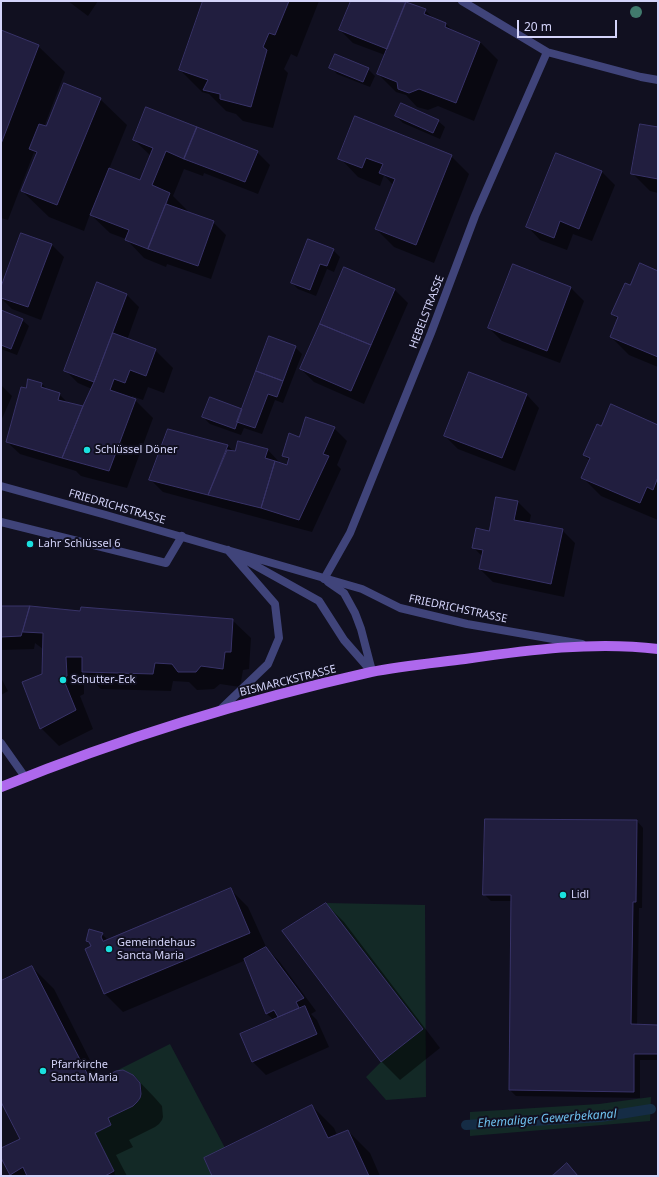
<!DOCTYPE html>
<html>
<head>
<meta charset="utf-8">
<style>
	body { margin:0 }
	#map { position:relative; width:659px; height:1177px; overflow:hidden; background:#111020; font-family:"Noto Sans",sans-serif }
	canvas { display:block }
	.frame { position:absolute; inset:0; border:2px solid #d4d4fa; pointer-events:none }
	.scale { position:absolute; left:517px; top:20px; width:100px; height:18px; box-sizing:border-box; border:2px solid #d4d4fa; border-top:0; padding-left:5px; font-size:12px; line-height:14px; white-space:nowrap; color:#d4d4fa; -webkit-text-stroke:3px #111020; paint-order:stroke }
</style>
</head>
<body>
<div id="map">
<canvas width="659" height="1177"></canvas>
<div class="frame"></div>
<div class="scale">20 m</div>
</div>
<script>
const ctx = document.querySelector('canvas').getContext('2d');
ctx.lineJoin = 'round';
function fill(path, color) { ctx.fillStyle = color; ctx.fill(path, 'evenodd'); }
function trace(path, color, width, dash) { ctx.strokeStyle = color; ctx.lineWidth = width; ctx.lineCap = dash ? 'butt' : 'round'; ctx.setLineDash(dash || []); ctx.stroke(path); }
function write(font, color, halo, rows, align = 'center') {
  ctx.font = font + ' "Noto Sans",sans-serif'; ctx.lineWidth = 4; ctx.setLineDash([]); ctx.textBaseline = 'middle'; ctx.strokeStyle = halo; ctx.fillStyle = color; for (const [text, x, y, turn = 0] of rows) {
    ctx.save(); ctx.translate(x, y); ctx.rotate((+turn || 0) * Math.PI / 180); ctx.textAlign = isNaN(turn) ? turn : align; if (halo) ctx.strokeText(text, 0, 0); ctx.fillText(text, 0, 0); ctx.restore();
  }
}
fill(new Path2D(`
	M326,903L425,905L426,1097L386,1100L366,1077L381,1062L423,1029Z
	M170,1044L225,1148L204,1158L212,1176H115L114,1171L95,1133L111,1125L108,1118L137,1102C150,1087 134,1068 116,1071Z
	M651,1097L650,1121L470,1136V1112L599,1104Z`), '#132926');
fill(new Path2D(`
	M68,1H98L88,16Z
	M204,1H319L297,57L291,54L284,69L288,73L273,128L243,121L236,114L226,111L209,94L202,92L180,70Z
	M352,1H402L425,10L435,20L446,24L454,32L480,42L498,60L474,121L438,106L428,110L417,107L406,95L396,92L378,74L385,55L353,43L340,30Z
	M1,31L38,46L65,72L44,127L47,128L100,99L127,125L109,169L141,182L151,156L134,140L257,152L270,165L258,194L204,173L203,176L184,169L173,196L188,211L187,213L213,222L226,235L211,279L167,264L166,267L144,258L126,239L110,233L90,214L84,231L49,217L22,191L37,155L34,152L8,220L1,218ZM167,199L168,200L167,205H164Z
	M331,67L368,69L375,76L370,87L337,74Z
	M396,116L438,121L445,127L440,139L403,123Z
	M658,128V193L650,191L632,173Z
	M451,156L469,174L434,263L394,247L376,229L393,185L384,175L380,186L358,177L340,158Z
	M602,172L615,185L592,241L573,234L567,250L540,240L528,227Z
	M51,244L64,257L41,320L12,309L1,298V290Z
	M333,250L340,257L334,272L327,269L316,296L298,289L292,283Z
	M513,265L571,288L584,301L560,363L502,341L489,328Z
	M345,268L395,290L408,303L364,404L314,382L301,369Z
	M658,272V367L629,355L611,337L618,320L613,314Z
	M126,294L139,307L127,340L155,350L173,368L164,393L148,387L143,400L132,396L131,398L135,400L153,418L127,488L81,476L76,471L20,454L7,442L26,389L42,384L49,391L59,394L69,404L83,407L92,389L78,383L65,370Z
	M1,311L22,320L29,326L17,355L1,349Z
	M295,347L302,354L283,403L275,400L262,434L244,428L241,435L210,424L203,417L243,410Z
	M1,385L12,396L1,421Z
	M527,395L539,408L515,471L458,449L445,436Z
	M658,426V520L601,496L583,478L590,461L584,455L602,428Z
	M334,428L347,441L337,465L341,469L312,532L163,492L150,479L168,430L228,446L234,452L268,450L280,463L287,466L289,461L283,455L300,438Z
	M518,502L531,515L529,524L562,530L575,543L564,597L493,582L480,569L483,557L473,547L490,532Z
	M30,607L81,612L232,620L251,638L249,669L243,670L240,687L220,684L214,689L197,690L189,682L173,681L171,691L101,689L86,674H84V694L80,696L93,729L59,746L41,728L43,649L35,643L34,649L1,650V608Z
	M1,678L8,691L1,695Z
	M637,821L643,828L642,908H639L637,1025L658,1026V1060H640V1098L516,1096L510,1090L512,901H491L484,894Z
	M230,889L248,907L267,949L279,961L316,1011L311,1014L317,1020L329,1047L266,1075L253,1062L242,1035L274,1020L267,1014L246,960L123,1012L105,994L87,949L93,947L87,941L102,934L108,940Z
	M326,904L344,922L440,1048L400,1080L382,1062L284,932Z
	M32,967L54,989L100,1080L133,1075L155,1098L162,1106L163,1117L162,1120L159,1124L155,1127L129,1140L133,1147L116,1155L127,1176H13L1,1156V1149L21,1139L1,1099V982Z
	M312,1106L334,1128L337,1135L348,1131L370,1153L380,1176H213Z`), '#0007');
trace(new Path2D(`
	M466,1125L601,1117L651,1109`), '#152c45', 10);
const building = new Path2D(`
	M203,1H289L275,35L269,33L263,47L267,50L251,107L220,99V94L203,90L208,80L179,70Z
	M351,1L406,2L387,49L339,30Z
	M406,2L426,9L424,14L446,23L445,27L480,42L456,103L419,89L409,93L398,89L397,82L377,74Z
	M1,30L39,45L1,144Z
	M335,54L369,68L363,82L329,68Z
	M64,83L101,98L57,205L21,191L37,152L29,149L39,124L46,126Z
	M401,103L439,120L433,133L395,116Z
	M146,107L197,127L184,159L166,151L152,185L170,193L148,249L125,240L129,230L90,215L109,168L140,180L153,148L133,140Z
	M355,116L452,155L416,245L375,229L395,179L379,173L383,164L366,158L362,168L338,159Z
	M640,124L658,127V179L631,174Z
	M197,127L258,151L245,182L184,159Z
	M556,153L602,171L579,229L560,221L554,238L526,227Z
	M166,204L214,221L198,266L148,249Z
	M21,233L52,244L28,307L1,298V287Z
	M308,239L334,249L327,266L320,264L310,290L291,283Z
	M640,263L658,271V357L610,337L618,317L611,314L625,283L630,285Z
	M513,264L571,287L547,351L488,328Z
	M344,267L395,289L371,345L320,324Z
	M97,282L127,294L94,382L64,371Z
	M1,310L23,319L11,349L1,345Z
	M320,324L371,345L351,391L300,369Z
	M113,333L156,349L146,376L130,370L125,383L114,379L110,390L136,399L109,471L62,458L83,406L94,382Z
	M269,336L296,346L283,381L256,371Z
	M256,371L283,381L277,397L268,394L255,428L237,422Z
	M469,372L527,394L502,458L444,436Z
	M28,379L42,383L41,387L60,393L58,400L83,406L62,458L6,442L21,387L26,388Z
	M210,397L242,409L235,429L202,417Z
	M611,404L658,425V477L653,490L647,487L640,503L581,478L590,458L583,455L597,424L601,426Z
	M306,417L335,427L323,454L329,456L299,520L261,508L275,461L287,465L289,458L282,456L289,433L299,437Z
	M168,429L228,445L208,495L149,480Z
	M238,441L268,449L265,458L275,461L261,508L208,495L227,450L235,451Z
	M496,497L518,501L514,520L563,529L551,584L479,569L483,550L472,548L476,528L489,531Z
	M1,606H30L21,636L1,637Z
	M30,606L80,611L81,607L233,619L231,652H225L223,669L201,666L196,672H178L172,664L155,663L153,674L82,672V657H66L67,676L63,678L76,710L40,729L22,682L42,674L43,633L23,632Z
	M485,819L637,820L636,902H633L631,1024L658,1025V1054H634V1092L509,1090L511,895H483Z
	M231,888L250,933L104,994L85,949L91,946L89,942L86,941L89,929L103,933L101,937L103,941Z
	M326,903L423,1029L381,1062L282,931Z
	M266,947L304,998L296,1002L299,1008L278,1017L274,1010L266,1014L244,959Z
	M32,966L92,1083L116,1071L123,1070L133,1075L140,1083L141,1094L140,1098L137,1102L133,1106L108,1118L111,1125L95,1133L114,1171L105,1176H27L23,1167L10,1175L1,1158V1148L20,1139L1,1102V981Z
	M305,1006L317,1034L252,1062L240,1034Z
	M312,1105L328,1138L348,1130L369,1176H212L204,1158Z
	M567,1163L578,1176H551L553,1175Z`);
fill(building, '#211e3f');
trace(building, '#383368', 1);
trace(new Path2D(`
	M1,522L166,563L182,536
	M1,743L25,777`), '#40447a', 8);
trace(new Path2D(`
	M462,1L547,52L641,77L658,80
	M324,579L350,533L431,333L475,216L547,52`), '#40447a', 8);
trace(new Path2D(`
	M1,486L106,515L362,589L400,608L467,624L582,644
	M240,557L319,601L344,640L372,672
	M328,582L344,593L355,613L361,629L372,671
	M220,710L268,664L279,638L275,604L228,550`), '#40447a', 8);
trace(new Path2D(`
	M1,787C119,739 246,700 371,672C402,666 434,663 465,659C528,650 594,641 658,649`), '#ae68ed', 10);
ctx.fillStyle = '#417a6d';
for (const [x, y] of [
	[636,12]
]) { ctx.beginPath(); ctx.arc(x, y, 6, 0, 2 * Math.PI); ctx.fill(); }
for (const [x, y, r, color] of [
	[87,450,4,"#1ae0df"],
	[30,544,4,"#1ae0df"],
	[63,680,4,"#1ae0df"],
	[563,895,4,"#1ae0df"],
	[109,949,4,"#1ae0df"],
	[43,1071,4,"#1ae0df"]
]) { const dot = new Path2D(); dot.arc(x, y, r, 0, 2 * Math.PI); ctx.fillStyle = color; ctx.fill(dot); trace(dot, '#111020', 1.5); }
write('11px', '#d4d4fa', '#111020', [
	["HEBELSTRASSE",427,312,-69],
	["FRIEDRICHSTRASSE",117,507,16],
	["FRIEDRICHSTRASSE",458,609,12],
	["BISMARCKSTRASSE",288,681,-14]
]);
write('11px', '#d4d4fa', '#111020', [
	["Schlüssel Döner",95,450],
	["Lahr Schlüssel 6",38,544],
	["Schutter-Eck",71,680],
	["Lidl",571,895],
	["Gemeindehaus",117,943],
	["Sancta Maria",117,956],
	["Pfarrkirche",51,1065],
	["Sancta Maria",51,1078]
], 'left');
write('italic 12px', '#6ec0ee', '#111020', [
	["Ehemaliger Gewerbekanal",547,1119,-4]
]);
</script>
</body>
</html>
